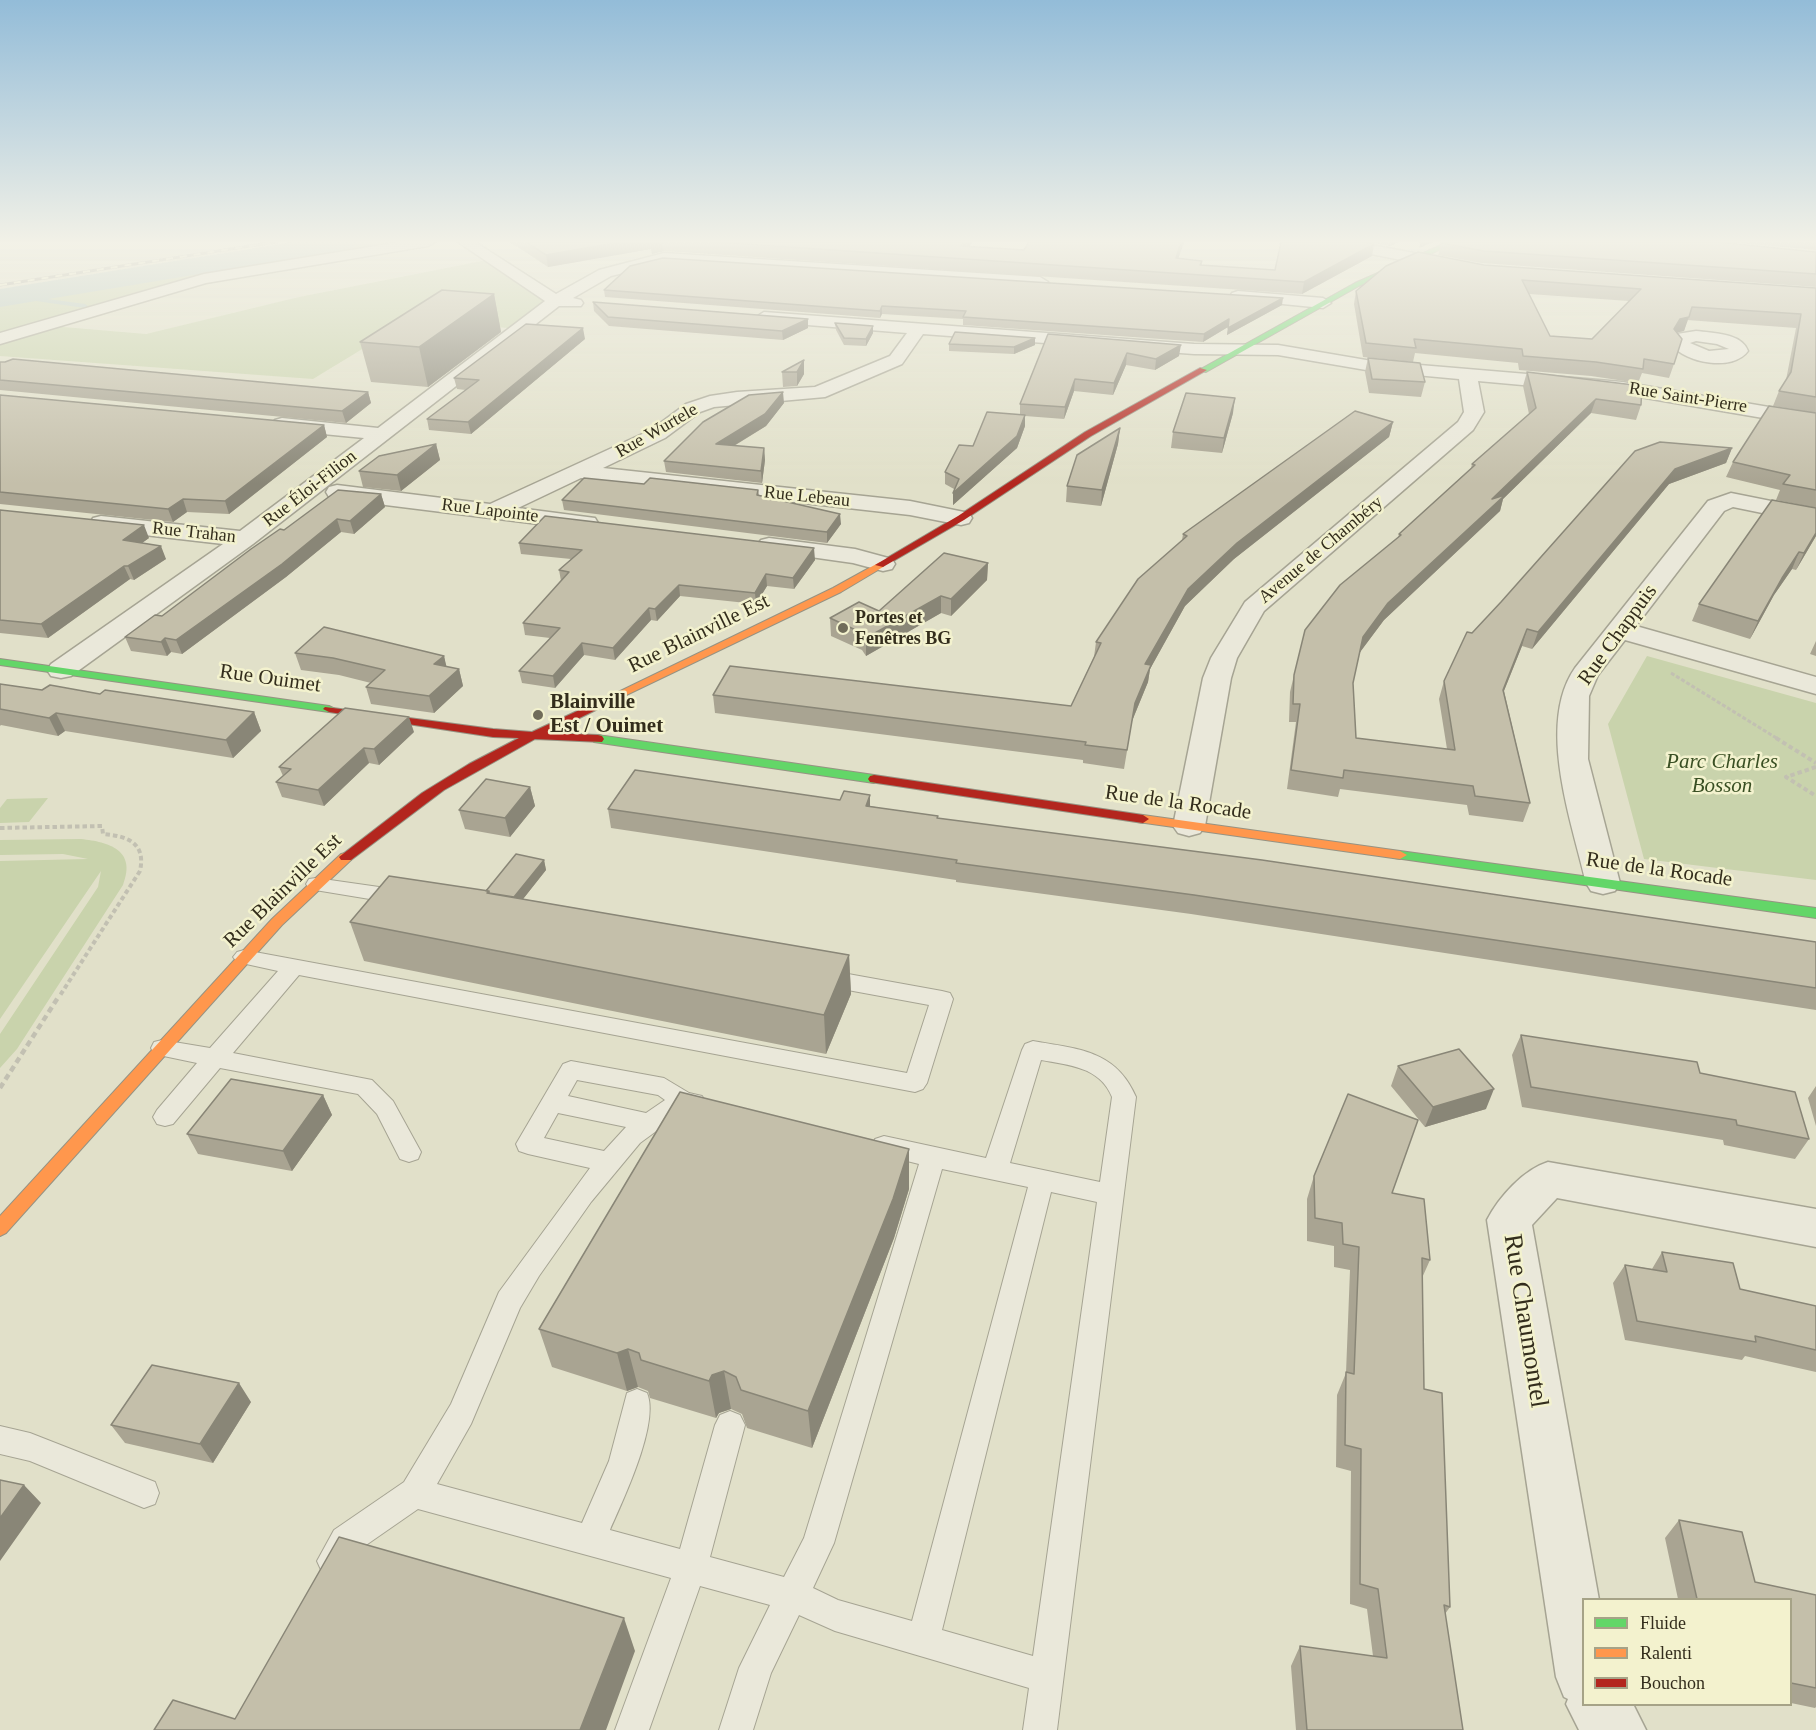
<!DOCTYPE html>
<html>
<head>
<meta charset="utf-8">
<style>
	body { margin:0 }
	#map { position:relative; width:1816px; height:1730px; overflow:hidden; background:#e1e0c9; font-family:"Times New Roman",serif }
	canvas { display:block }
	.legend { position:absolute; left:1582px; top:1598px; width:210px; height:108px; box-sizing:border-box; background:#f3f2ce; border:2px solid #a6a387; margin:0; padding:8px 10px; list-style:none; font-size:18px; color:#332d1c }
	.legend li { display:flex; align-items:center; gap:12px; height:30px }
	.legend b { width:30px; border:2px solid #a6a387 }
</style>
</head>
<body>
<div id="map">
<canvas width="1816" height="1730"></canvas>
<ul class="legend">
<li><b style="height:8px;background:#63d668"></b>Fluide</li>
<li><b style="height:8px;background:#ff974d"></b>Ralenti</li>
<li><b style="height:8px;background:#b3261e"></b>Bouchon</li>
</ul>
</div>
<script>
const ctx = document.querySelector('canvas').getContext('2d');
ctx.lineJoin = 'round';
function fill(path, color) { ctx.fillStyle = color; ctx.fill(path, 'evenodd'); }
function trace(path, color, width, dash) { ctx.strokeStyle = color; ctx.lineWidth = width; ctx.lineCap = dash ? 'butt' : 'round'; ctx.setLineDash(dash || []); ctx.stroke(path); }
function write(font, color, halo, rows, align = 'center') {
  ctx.font = font + ' "Times New Roman",serif'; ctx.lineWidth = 5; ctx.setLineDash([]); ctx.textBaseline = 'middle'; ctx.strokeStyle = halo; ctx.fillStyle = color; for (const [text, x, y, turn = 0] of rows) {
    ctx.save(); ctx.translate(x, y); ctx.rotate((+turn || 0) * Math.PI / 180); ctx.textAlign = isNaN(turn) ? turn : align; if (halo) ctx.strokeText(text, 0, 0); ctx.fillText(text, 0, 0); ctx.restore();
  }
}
fill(new Path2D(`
	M346,242H413L192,278L0,336V300Z
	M492,259L556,301L520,329L410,320L313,379L0,356V338L40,325L146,334L299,297Z
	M1647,656L1816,703V880L1644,859L1608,724Z
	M48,798L29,822L0,823V808L7,799Z
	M81,839C109,842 137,850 123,885L17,1049L0,1068V1034L98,887L101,871L0,1019V861L88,859L63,854L0,855V840Z`), '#c9d3ac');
fill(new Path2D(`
	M10,294L85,304L88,306L85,308L8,297Z`), '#b5c8c0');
fill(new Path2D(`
	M293,242H357L353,248L344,250L0,307V289Z`), '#b5c8c0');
const lane = new Path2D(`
	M316,878L400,890L407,892L410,897L407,902L400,904L309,889L306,884L309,879Z
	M244,950L907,1073L929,1005L826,986L818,983L815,978L818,973L826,970L942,991L950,993L953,999L927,1083L923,1089L915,1092L299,975L233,1053L372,1080L393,1101L421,1152L418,1159L409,1162L400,1159L377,1114L358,1094L220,1068L173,1124L165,1126L157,1124L153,1117L157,1110L197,1063L154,1054L151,1048L154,1042L162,1040L210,1048L278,971L237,962L233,957L237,952Z
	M1033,1041C1078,1049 1116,1050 1136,1097L1057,1730H1023L1029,1688L835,1631L799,1615L771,1673L753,1730H719L739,1668L770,1605L700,1586L649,1730H615L671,1578L418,1509L356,1552L344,1572L333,1577L322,1572L317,1561L334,1530L404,1482L451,1404L499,1292L590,1168L528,1154L519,1151L516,1144L563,1064L571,1061L664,1078L689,1093L702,1096L706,1103L702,1110L694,1112L685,1110L640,1143L591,1202L539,1276L520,1308L471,1424L437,1484L582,1523L609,1461L627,1393L637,1389L647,1393C660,1423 623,1500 610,1530L680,1549L715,1425L720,1415L730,1411L740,1415L745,1425L710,1557L784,1577L804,1538L919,1164L875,1153L872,1146L875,1139L884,1136L986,1158L1022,1050L1025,1044ZM1041,1060C1069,1065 1100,1067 1112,1097L1100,1182L1010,1163ZM577,1080L658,1095L665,1100L646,1113L568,1096ZM558,1113L626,1127L604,1151L544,1138ZM942,1169L1028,1187L912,1621L838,1600L813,1588L834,1543ZM1051,1192L1097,1202L1033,1656L942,1630Z
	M0,1426L30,1433L155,1482L159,1493L155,1504L144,1508L30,1461L0,1454Z`);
const street = new Path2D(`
	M400,242H435L428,246L206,283L0,344V333L204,274Z
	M458,242H475L556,294L599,270L664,253L1040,277L1048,282L1040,287L664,263L611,276L573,298L581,300L583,303L581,306H559L253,544L71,676L61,678L51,676L47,670L51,664L223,544L101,530L93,528L90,523L93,518L101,516L240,531L364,438L282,430L275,428L272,424L275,420L282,418L378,428L545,301Z
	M1323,242H1355L1452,260L1460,265L1452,270L1330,246Z
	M1238,291L1323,298L1331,303L1323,308L1232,299L1230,296L1232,293Z
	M764,312L1194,344L1278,345L1372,361L1622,382L1816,415V427L1622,394L1478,381L1484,412L1473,430L1264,611L1237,658L1231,678L1205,826L1200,833L1189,836L1178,833L1173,826L1203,678L1211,658L1245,602L1458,422L1464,412L1459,379L1372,371L1278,355L1194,354L923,334L902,364L825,397L714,407L700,412L665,438L603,468L910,501L969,513L972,518L969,523L961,525L910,515L581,478L518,508L595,518L598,523L595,528L587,530L337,499L329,497L326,492L329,487L337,485L490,504L651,430L686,404L710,396L737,392L815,387L890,356L907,333L758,321L756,317Z
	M1696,331C1712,333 1742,333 1748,351C1733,372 1685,363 1671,344L1677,334ZM1696,341L1717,344L1729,349L1709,351L1690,343Z
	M1731,493L1816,510V524L1733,507L1724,511L1636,626L1816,677V694L1625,640L1598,675L1589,696L1588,759L1620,883L1615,891L1603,894L1591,891L1586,883C1572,822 1536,724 1575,668L1708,501Z
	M769,538L855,549L892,559L895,564L892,569L883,571L853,563L761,550L757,545L761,540Z
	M1548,1162L1816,1209V1247L1557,1198L1532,1225L1599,1600H1584V1704H1633L1646,1730H1579L1566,1704L1568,1699L1564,1697L1556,1677L1487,1220C1499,1197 1523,1170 1548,1162Z`);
const fast = new Path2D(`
	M1448,242H1457L1359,286L1206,372L1199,370L1355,283Z
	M0,659L329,706L335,709L329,712L0,665Z
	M598,735L874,775L880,779L874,783L594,742L592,739L594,736Z
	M1400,851L1816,908V918L1395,858L1393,855Z`);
const slow = new Path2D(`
	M880,562L885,565L883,567L841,592L618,699H610L608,697L833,588Z
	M1143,815L1400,851L1407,855L1400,859L1138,822L1137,819Z
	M346,853L351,854L353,857L351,860L282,925L6,1233L0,1236V1216L272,919L341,854Z`);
const jam = new Path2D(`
	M1200,368L1207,370L1091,436L964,520L883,567L875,565L958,516L1085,432Z
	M614,694L618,695V699L549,733L598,735L602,736L604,739L602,742L535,739L444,790L351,860H341L339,857L422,793L469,764L519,738L493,737L329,712L323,709L325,707L493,729L532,732Z
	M874,775L1143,815L1149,819L1143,823L870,782L868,779L870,776Z`);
trace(lane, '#a6a493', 2);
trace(street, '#a6a493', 3);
trace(fast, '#969383', 2);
trace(slow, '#969383', 2);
trace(jam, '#969383', 2);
trace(new Path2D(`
	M1671,673L1778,739`), '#c2c0b2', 3, [4, 2]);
trace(new Path2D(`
	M1776,738L1816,763
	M1816,767L1786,777L1816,796
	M0,828L102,826L103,834C128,836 146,843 140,871L59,997`), '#c2c0b2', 4, [4.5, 3]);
trace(new Path2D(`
	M0,1088L59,996`), '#c2c0b2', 4.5, [6, 4]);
fill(lane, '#eae8da');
fill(street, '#eae8da');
fill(fast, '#63d668');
fill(slow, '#ff974d');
fill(jam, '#b3261e');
const rail = new Path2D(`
	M0,285L276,242`);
trace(rail, '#a9a79b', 3);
trace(rail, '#f3f2ce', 2, [7]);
fill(new Path2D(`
	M510,242H972L969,247L1024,250L1029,242H1184L1178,259L1202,261V265L1275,270L1372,256L1302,294L664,251L652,254L651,249L548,267Z
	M1369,242H1398L1390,246Z
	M1729,242H1816V250Z
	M1441,243L1816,252V287L1481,263L1438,255Z
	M1484,265L1816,288V413L1773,406L1779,391L1786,380L1796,328L1687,320L1684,331L1677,332L1674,364L1669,378L1642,373L1638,383L1591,376L1519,370L1518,363L1415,353L1413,362L1363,357L1354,304L1356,291ZM1529,294L1629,301L1592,339L1550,336Z
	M604,290L1282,305L1227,335L1228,327L1203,342L963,325V319L882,314L880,318L605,297Z
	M494,294L501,332L428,387L371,382L360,342Z
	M593,302L808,319V328L783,340L609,326L594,311Z
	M835,323L873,333L866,346L844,345L836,330Z
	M1048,334L1179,356L1155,370L1126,365L1113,395L1074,391L1064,419L1025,416V426L1017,448L953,505L954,489L945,484V472L973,446L1020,414V404Z
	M1035,338V345L1014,354L949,351V344Z
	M585,339L471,434L429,430L427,419L466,390L457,389L454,378Z
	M1368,358L1425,382L1421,397L1369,393L1365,372Z
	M804,360V374L797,386L783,387L782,372Z
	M0,362L368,392L371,403L346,423L0,390Z
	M1527,372L1641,405L1636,420L1591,413L1503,499L1500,511L1384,620L1359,653L1353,683L1356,738L1447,749L1439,699L1444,681L1472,633L1501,602L1635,451L1732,448L1726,463L1669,484L1532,649L1522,646L1504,691L1530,803L1523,822L1469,815L1467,805L1340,789L1338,797L1287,789L1296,722H1289L1290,692L1294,675L1398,538L1399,534L1471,468L1472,464L1529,414L1523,386Z
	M0,395L324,425L327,437L229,514L187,512L173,522L0,504Z
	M784,403L766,426L734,446L764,448L765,460L762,483L666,472L664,461Z
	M1233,413L1222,453L1171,448L1173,432Z
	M1816,413V508L1776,500L1780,490L1726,477L1733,462Z
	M1393,422L1389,437L1234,559L1185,606L1150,669L1148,682L1132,721L1124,769L1083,763V760L715,713L713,695L1071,706L1094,657L1096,642L1182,540L1183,534Z
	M1120,428L1118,444L1101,506L1066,502L1067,486Z
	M436,444L440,460L401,491L363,487L359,471Z
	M644,484L758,490L759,495L841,524L827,543L564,510L562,500Z
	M381,494L385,507L354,534L341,532L286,577L182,654L171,652L167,656L131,651L125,637L162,616L284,530Z
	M1816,508V536L1796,570L1792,569L1774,595L1750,639L1692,621L1699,604Z
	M0,510L149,538L142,543L166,559L134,580L130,579L48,638L0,633Z
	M519,543L815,560L794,589L767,586L756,604L680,596L657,621L651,620L615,660L584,655L555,688L522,683L519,671L550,638L525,635L523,623L561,581L559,570L571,559L521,554Z
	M988,563L987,580L951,616L941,613L866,656L862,650L831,636L830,618L879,611Z
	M1816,641V656L1810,654Z
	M295,653L444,656L446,667L459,669L463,686L434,713L371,704L366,687L371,683L339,675L301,670Z
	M0,684L42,690L100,694L254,712L261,731L233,758L65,731L58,736L1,725L0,726Z
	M414,732L379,765L369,763L324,806L282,797L276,782L283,776L279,767Z
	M530,787L535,806L510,837L465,829L459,810Z
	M870,795V806L938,818L1816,942V1010L1191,914L956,882V880L611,828L608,809L840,800Z
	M544,860L546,870L523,899L849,955L851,994L826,1054L364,961L350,922L486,891Z
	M1521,1035L1809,1139L1795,1159L1724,1145L1723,1140L1522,1107L1512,1055Z
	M1398,1066L1486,1109L1425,1127L1391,1086Z
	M1816,1086V1126L1808,1098Z
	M323,1095L332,1115L292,1171L198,1154L187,1134Z
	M909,1149V1189L894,1238L812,1448L747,1428L742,1414L731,1409L719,1413L716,1418L650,1398L648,1391L638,1387L627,1391L552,1367L539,1329Z
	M1314,1176L1392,1193L1430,1260L1422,1278L1424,1389L1450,1607L1445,1614L1463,1730H1296L1291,1666L1300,1646L1373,1656L1367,1609L1350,1604L1351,1471L1336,1467L1337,1395L1346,1373L1350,1270L1334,1267V1246L1307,1241V1199Z
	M1662,1252L1740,1289L1816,1306V1372L1745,1356L1742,1360L1625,1340L1613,1283L1625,1265L1652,1269Z
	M251,1402L213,1463L125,1443L111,1425Z
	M1679,1520L1755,1582L1816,1595V1707L1815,1708L1791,1703V1599H1678L1665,1538Z`), '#a9a492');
fill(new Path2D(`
	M620,242H663L664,251L652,254L651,249L548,267L546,255Z
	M964,242H972L960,259L961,246Z
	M1181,242H1184L1174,271L1176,258Z
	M1391,242H1398L1390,246Z
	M1420,242H1433L1419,248Z
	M1374,244L1372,256L1302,294L1304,282Z
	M494,294L501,332L428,387L419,347Z
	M1283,298L1282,305L1227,335L1228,328Z
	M882,306V314L880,318V311Z
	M1689,317L1684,331L1675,333L1674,329L1680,319Z
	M808,319V328L783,340L782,331Z
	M1229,319L1228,327L1203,342L1204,334Z
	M873,326V333L866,346V339Z
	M583,328L585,339L471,434L468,422Z
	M1035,338V345L1014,354V347Z
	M1181,345L1179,356L1155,370L1156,359Z
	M1127,353L1126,365L1113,395L1114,383Z
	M804,360V374L797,386V372Z
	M1075,379L1074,391L1064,419L1065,407Z
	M368,392L371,403L346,423L342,411Z
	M783,392L784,403L766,426L717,456L716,444Z
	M1235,398L1233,413L1222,453L1224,438Z
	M1596,399L1591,413L1503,499L1500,511L1384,620L1358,655L1363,637L1388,603L1492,499Z
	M1025,415V426L1017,448L953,505V493Z
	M1393,422L1389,437L1234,559L1185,606L1150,669L1148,682L1132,721L1124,769L1135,703L1145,664L1188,589L1237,543Z
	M324,425L327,437L229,514L225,501Z
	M1120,428L1118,444L1101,506L1102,490Z
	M436,444L440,460L401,491L397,475Z
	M764,448L765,460L762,483L761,471Z
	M1732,448L1726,463L1669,484L1532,649L1538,632L1675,469Z
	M381,494L385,507L354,534L350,521Z
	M183,499L187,512L173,522L168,509Z
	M840,514L841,524L827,543V532Z
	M337,519L341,532L286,577L182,654L176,640Z
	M144,525L149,538L128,553L123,540Z
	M1816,533V536L1796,570L1804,553Z
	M161,546L166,559L134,580L128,566Z
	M814,548L815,560L794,589L793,578Z
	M1799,552L1792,569L1774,595L1750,639L1758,621L1782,578Z
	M988,563L987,580L951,616V599Z
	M124,566L130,579L48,638L41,624Z
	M766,574L767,586L756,604L755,593Z
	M679,585L680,596L657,621L655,609Z
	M941,596V613L866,656V638Z
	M649,608L651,620L615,660L613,648Z
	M1527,629L1522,646L1497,708L1503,690Z
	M165,638L171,652L167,656L161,642Z
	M582,643L584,655L555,688L553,676Z
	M444,656L448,673L434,664Z
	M459,669L463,686L434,713L429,696Z
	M254,712L261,731L233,758L226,740Z
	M56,713L65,731L58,736L49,718Z
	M409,717L414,732L379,765L374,749Z
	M364,748L369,763L324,806L318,790Z
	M530,787L535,806L510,837L505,818Z
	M870,795V814L866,806Z
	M544,860L546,870L512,913L509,903Z
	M849,955L851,994L826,1054L824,1015Z
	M1494,1089L1486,1109L1425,1127L1433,1107Z
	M323,1095L332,1115L292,1171L283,1151Z
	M909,1149V1189L894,1238L812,1448L808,1411Z
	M628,1349L638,1387L627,1391L617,1353Z
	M724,1371L731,1409L719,1413L716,1418L709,1381L712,1375Z
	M239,1383L251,1402L213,1463L200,1444Z
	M24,1485L41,1503L0,1561V1518Z
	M624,1618L635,1651L606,1730H580Z`), '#898677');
const building = new Path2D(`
	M526,242H620L546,255Z
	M715,242H964L961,246L1024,250L1029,242H1181L1176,258L1202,261L1200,265L1275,270L1281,242H1364L1374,244L1304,282Z
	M1442,242H1716L1816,252V274L1484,251L1441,243Z
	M1418,252L1484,265L1816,288V397L1779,391L1791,372L1801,314L1692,307L1689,317L1680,319L1674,329L1682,339L1674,364L1644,359L1643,369L1596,362L1523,356L1522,349L1414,339L1416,348L1366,343L1356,291L1386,266ZM1522,280L1641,289L1592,339L1550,336Z
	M663,258L1283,298L1228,328L1229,319L1204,334L963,317L966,311L882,306L880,311L604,290L630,266Z
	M442,290L494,294L419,347L360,342Z
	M593,302L808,319L782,331L608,317Z
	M835,323L873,326L866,339L844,338Z
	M526,324L583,328L468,422L427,419L479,380L454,378Z
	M955,332L1035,338L1014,347L949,344Z
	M1048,334L1181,345L1156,359L1127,353L1114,383L1075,379L1065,407L1020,404Z
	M1368,358L1420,363L1425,382L1372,379Z
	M13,359L368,392L342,411L0,380V362H5Z
	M804,360L797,372H782Z
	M1527,372L1642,386L1641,405L1596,399L1492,499L1505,495L1388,603L1363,637L1353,683L1356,738L1455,750L1444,681L1467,632L1472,633L1501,602L1635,451L1660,442L1732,448L1675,469L1538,632L1527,629L1503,690L1530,803L1475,796L1473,786L1344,770L1343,778L1291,770L1300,704H1293L1294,675L1305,630L1340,585L1401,535L1399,534L1475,465L1472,464L1536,408Z
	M783,392L765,414L716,444L764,448L761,471L664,461L703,422L749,395Z
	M1186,393L1235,398L1224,438L1173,432Z
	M0,395L324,425L225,501L183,499L168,509L0,492Z
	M1769,406L1816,413V490L1783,484L1790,475L1733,462Z
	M1355,411L1393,422L1237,543L1188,589L1145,664L1151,665L1135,703L1127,750L1085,745L1086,742L713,695L730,666L1071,706L1101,643L1096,642L1138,579L1187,536L1183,534Z
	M987,412L1025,415L1017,436L953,493L959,479L945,472L959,445L973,446Z
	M1120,428L1102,490L1067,486L1077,455Z
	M436,444L397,475L359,471L379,456Z
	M584,478L644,484L650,478L758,490L757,495L840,514L827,532L562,500Z
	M338,490L381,494L350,521L337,519L282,564L176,640L165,638L161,642L125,637L155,615L162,616L251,549L280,529L284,530Z
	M1772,500L1816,508V533L1804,553L1799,552L1782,578L1758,621L1699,604Z
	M0,510L144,525L123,540L161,546L128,566H124L41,624L0,620Z
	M545,516L814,548L793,578L766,574L755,593L679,585L655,609L649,608L613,648L582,643L553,676L519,671L560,628L523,623L569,572L559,570L582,550L519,543Z
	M944,553L988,563L951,599L941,596L866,638L862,633L830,618L859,602L879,611Z
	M324,627L444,656L434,664L459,669L429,696L366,687L385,670L333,658L295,653Z
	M0,684L42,690L50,685L100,694L105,690L254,712L226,740L56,713L49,718L0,709Z
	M345,708L409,717L374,749L364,748L318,790L276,782L291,769L279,767Z
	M635,770L840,800L844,791L870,795L866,806L938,816L937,818L1262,860L1816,942V988L1194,895L956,863L957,860L608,809Z
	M486,779L530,787L505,818L459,810Z
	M516,854L544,860L514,897L489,893V891H486Z
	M389,876L489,891L487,893L849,955L824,1015L350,922Z
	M1521,1035L1697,1062L1700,1073L1795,1092L1809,1139L1737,1125L1736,1120L1531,1087Z
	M1459,1049L1494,1089L1433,1107L1398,1066Z
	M231,1079L323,1095L283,1151L187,1134Z
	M680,1092L909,1149L893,1199L808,1411L741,1390L736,1377L724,1371L712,1375L709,1381L641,1360L639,1353L628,1349L617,1353L539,1329Z
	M1348,1094L1418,1120L1392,1193L1424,1199L1430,1260L1422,1258L1424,1389L1442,1393L1450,1607L1444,1605L1463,1730H1307L1300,1646L1387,1658L1378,1589L1360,1584L1361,1449L1345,1445L1346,1372L1354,1374L1359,1247L1343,1244L1342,1223L1315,1218L1314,1176Z
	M1662,1252L1733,1263L1740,1289L1816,1306V1350L1755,1336L1756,1342L1637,1321L1625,1265L1667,1272Z
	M152,1365L239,1383L200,1444L111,1425Z
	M0,1480L24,1485L0,1518Z
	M1679,1520L1742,1532L1755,1582L1816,1595V1688L1791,1683V1599H1697Z
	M339,1537L624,1618L580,1730H154L173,1700L235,1719Z`);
fill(building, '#c4bfaa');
trace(building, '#898677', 1.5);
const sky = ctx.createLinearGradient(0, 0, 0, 484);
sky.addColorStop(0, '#93bcd8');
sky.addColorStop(0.5, '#f2f1e7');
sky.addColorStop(1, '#f2f1e700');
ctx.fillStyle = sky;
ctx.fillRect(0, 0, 1816, 484);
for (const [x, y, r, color] of [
	[843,628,6,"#706c59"],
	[538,715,6,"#706c59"]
]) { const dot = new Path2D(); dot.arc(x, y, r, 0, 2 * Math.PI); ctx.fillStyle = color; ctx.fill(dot); trace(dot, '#f3f2ce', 2); }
write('18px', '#332d1c', '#f3f2ce', [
	["Rue Saint-Pierre",1688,398,9],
	["Rue Wurtele",657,431,-30],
	["Rue Éloi-Filion",310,489,-38],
	["Rue Lebeau",807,497,6],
	["Rue Lapointe",490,511,7],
	["Rue Trahan",194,533,6],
	["Avenue de Chambéry",1321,550,-40]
]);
write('bold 18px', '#332d1c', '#f3f2ce', [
	["Portes et",855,618],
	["Fenêtres BG",855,639]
], 'left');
write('21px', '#332d1c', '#f3f2ce', [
	["Rue Blainville Est",699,634,-26],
	["Rue Chappuis",1618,635,-54],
	["Rue Ouimet",270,679,8],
	["Rue de la Rocade",1178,803,8],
	["Rue de la Rocade",1659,870,8],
	["Rue Blainville Est",283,891,-44]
]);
write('bold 21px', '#332d1c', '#f3f2ce', [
	["Blainville",550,703],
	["Est / Ouimet",550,727]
], 'left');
write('italic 21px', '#394f23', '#f3f2ce', [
	["Parc Charles",1722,762],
	["Bosson",1722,786]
]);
write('26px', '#332d1c', '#f3f2ce', [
	["Rue Chaumontel",1525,1321,81]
]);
</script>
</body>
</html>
